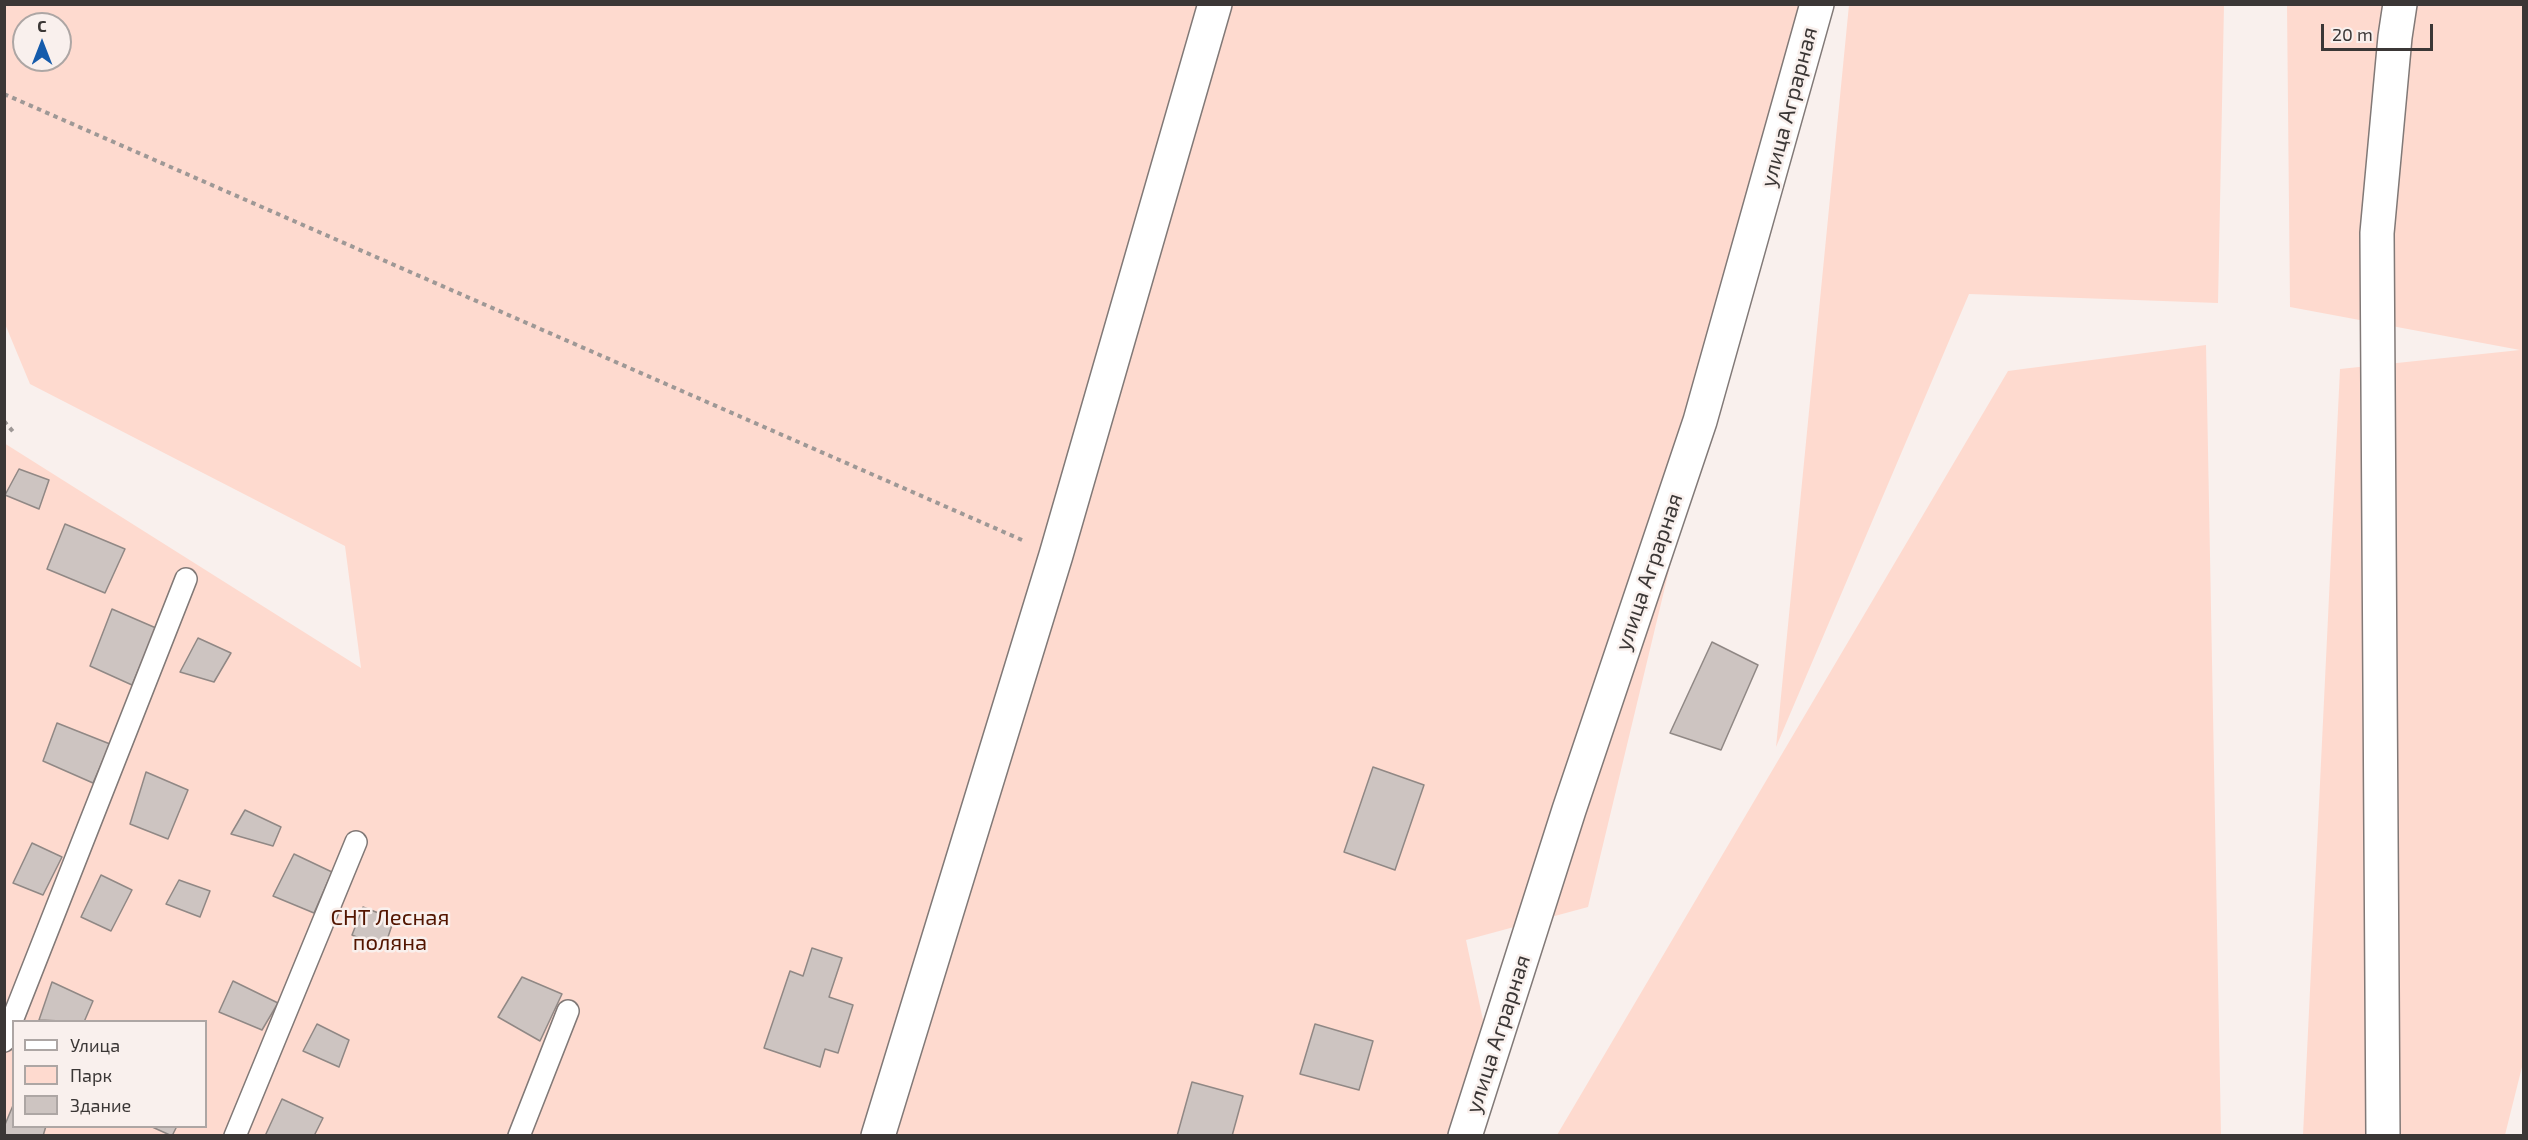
<!DOCTYPE html>
<html>
<head>
<meta charset="utf-8">
<style>
	body { margin:0 }
	#map { position:relative; width:2528px; height:1140px; overflow:hidden; background:#f9f0ed; font-family:"Exo 2",sans-serif }
	canvas { display:block }
	.frame { position:absolute; inset:0; border:6px solid #3b3736; pointer-events:none }
	.legend { position:absolute; left:12px; top:1020px; width:195px; height:108px; box-sizing:border-box; background:#f9f0ed; border:2px solid #ada6a4; margin:0; padding:8px 10px; list-style:none; font-size:18px; color:#3b3736 }
	.legend li { display:flex; align-items:center; gap:12px; height:30px }
	.legend b { width:30px; border:2px solid #ada6a4 }
	.north { position:absolute; left:12px; top:12px; width:60px; height:60px; box-sizing:border-box; background:#f9f0ed; border:2px solid #ada6a4; border-radius:50%; rotate:0deg; font-size:16px; font-weight:700; line-height:24px; text-align:center; color:#3b3736 }
	.north::after { content:''; display:block; margin:auto; width:21px; height:27px; background:#155bab; clip-path:polygon(50% 0,100% 100%,50% 72%,0 100%) }
	.scale { position:absolute; left:2321px; top:24px; width:112px; height:27px; box-sizing:border-box; border:3px solid #3b3736; border-top:0; padding-left:8px; font-size:18px; line-height:21px; white-space:nowrap; color:#3b3736; -webkit-text-stroke:4px #f9f0ed; paint-order:stroke }
</style>
</head>
<body>
<div id="map">
<canvas width="2528" height="1140"></canvas>
<div class="frame"></div>
<ul class="legend">
<li><b style="height:8px;background:#fff"></b>Улица</li>
<li><b style="height:16px;background:#fedacf"></b>Парк</li>
<li><b style="height:16px;background:#cdc4c1"></b>Здание</li>
</ul>
<div class="north">С</div>
<div class="scale">20 m</div>
</div>
<script>
const ctx = document.querySelector('canvas').getContext('2d');
ctx.lineJoin = 'round';
function fill(path, color) { ctx.fillStyle = color; ctx.fill(path, 'evenodd'); }
function trace(path, color, width, dash) { ctx.strokeStyle = color; ctx.lineWidth = width; ctx.lineCap = dash ? 'butt' : 'round'; ctx.setLineDash(dash || []); ctx.stroke(path); }
function write(font, color, halo, rows, align = 'center') {
  ctx.font = font + ' "Exo 2",sans-serif'; ctx.lineWidth = 5; ctx.setLineDash([]); ctx.textBaseline = 'middle'; ctx.strokeStyle = halo; ctx.fillStyle = color; for (const [text, x, y, turn = 0] of rows) {
    ctx.save(); ctx.translate(x, y); ctx.rotate((+turn || 0) * Math.PI / 180); ctx.textAlign = isNaN(turn) ? turn : align; if (halo) ctx.strokeText(text, 0, 0); ctx.fillText(text, 0, 0); ctx.restore();
  }
}
fill(new Path2D(`
	M5,5H1805L1588,907L1466,940L1497,1086L1470,1135H5L4,443L361,668L345,546L30,384L5,324ZM24,24H60V60H24ZM14,1022H206V1126H14Z
	M1849,5H2224L2218,303L1969,294L1776,747Z
	M2287,5H2523L2524,1059L2505,1135H2303L2340,369L2520,350L2290,307Z
	M2206,345L2221,1135H1557L2008,371Z`), '#fedacf');
const building = new Path2D(`
	M19,469L49,480L39,509L5,495Z
	M65,524L125,549L105,593L47,569Z
	M112,609L156,628L132,685L90,666Z
	M198,638L231,653L214,682L180,672Z
	M1712,642L1758,665L1721,750L1670,733Z
	M57,723L110,744L93,783L43,761Z
	M1373,767L1424,785L1395,870L1344,852Z
	M146,772L188,790L168,839L130,824Z
	M245,810L281,827L273,846L231,834Z
	M32,843L62,857L43,895L13,883Z
	M294,854L332,872L314,913L273,896Z
	M101,875L132,890L111,931L81,917Z
	M179,880L210,891L200,917L166,904Z
	M363,907L394,919L384,949L352,935Z
	M812,948L842,958L829,997L853,1005L838,1053L825,1049L820,1067L764,1048L790,971L803,976Z
	M522,977L562,994L540,1041L498,1017Z
	M233,981L278,1003L262,1030L219,1012Z
	M52,982L93,1001L84,1022L39,1020Z
	M317,1024L349,1040L339,1067L303,1051Z
	M1315,1024L1373,1041L1359,1090L1300,1074Z
	M1192,1082L1243,1096L1232,1136H1177Z
	M282,1099L323,1118L314,1136H265Z
	M14,1103V1126H46L43,1136H4V1127Z
	M150,1126H177L172,1136Z`);
fill(building, '#cdc4c1');
trace(building, '#908885', 1.5);
const service = new Path2D(`
	M4,1041L186,579
	M235,1136L356,842
	M519,1136L568,1011`);
const minor = new Path2D(`
	M878,1136L1056,555L1215,4
	M1465,1136L1569,810L1700,421L1817,4
	M2383,1136L2377,233L2395,37L2400,4`);
trace(service, '#817977', 24);
trace(minor, '#817977', 36);
trace(new Path2D(`
	M4,94L1022,540
	M4,421L15,434`), '#9e9896', 4, [4.5, 4.5]);
trace(service, '#fff', 21);
trace(minor, '#fff', 33);
write('22px', '#3b3736', '#f9f0ed', [
	["улица Аграрная",1789,107,-75],
	["улица Аграрная",1649,572,-71],
	["улица Аграрная",1498,1034,-72]
]);
write('22px', '#531500', '#f9f0ed', [
	["СНТ Лесная",390,918],
	["поляна",390,943]
]);
</script>
</body>
</html>
